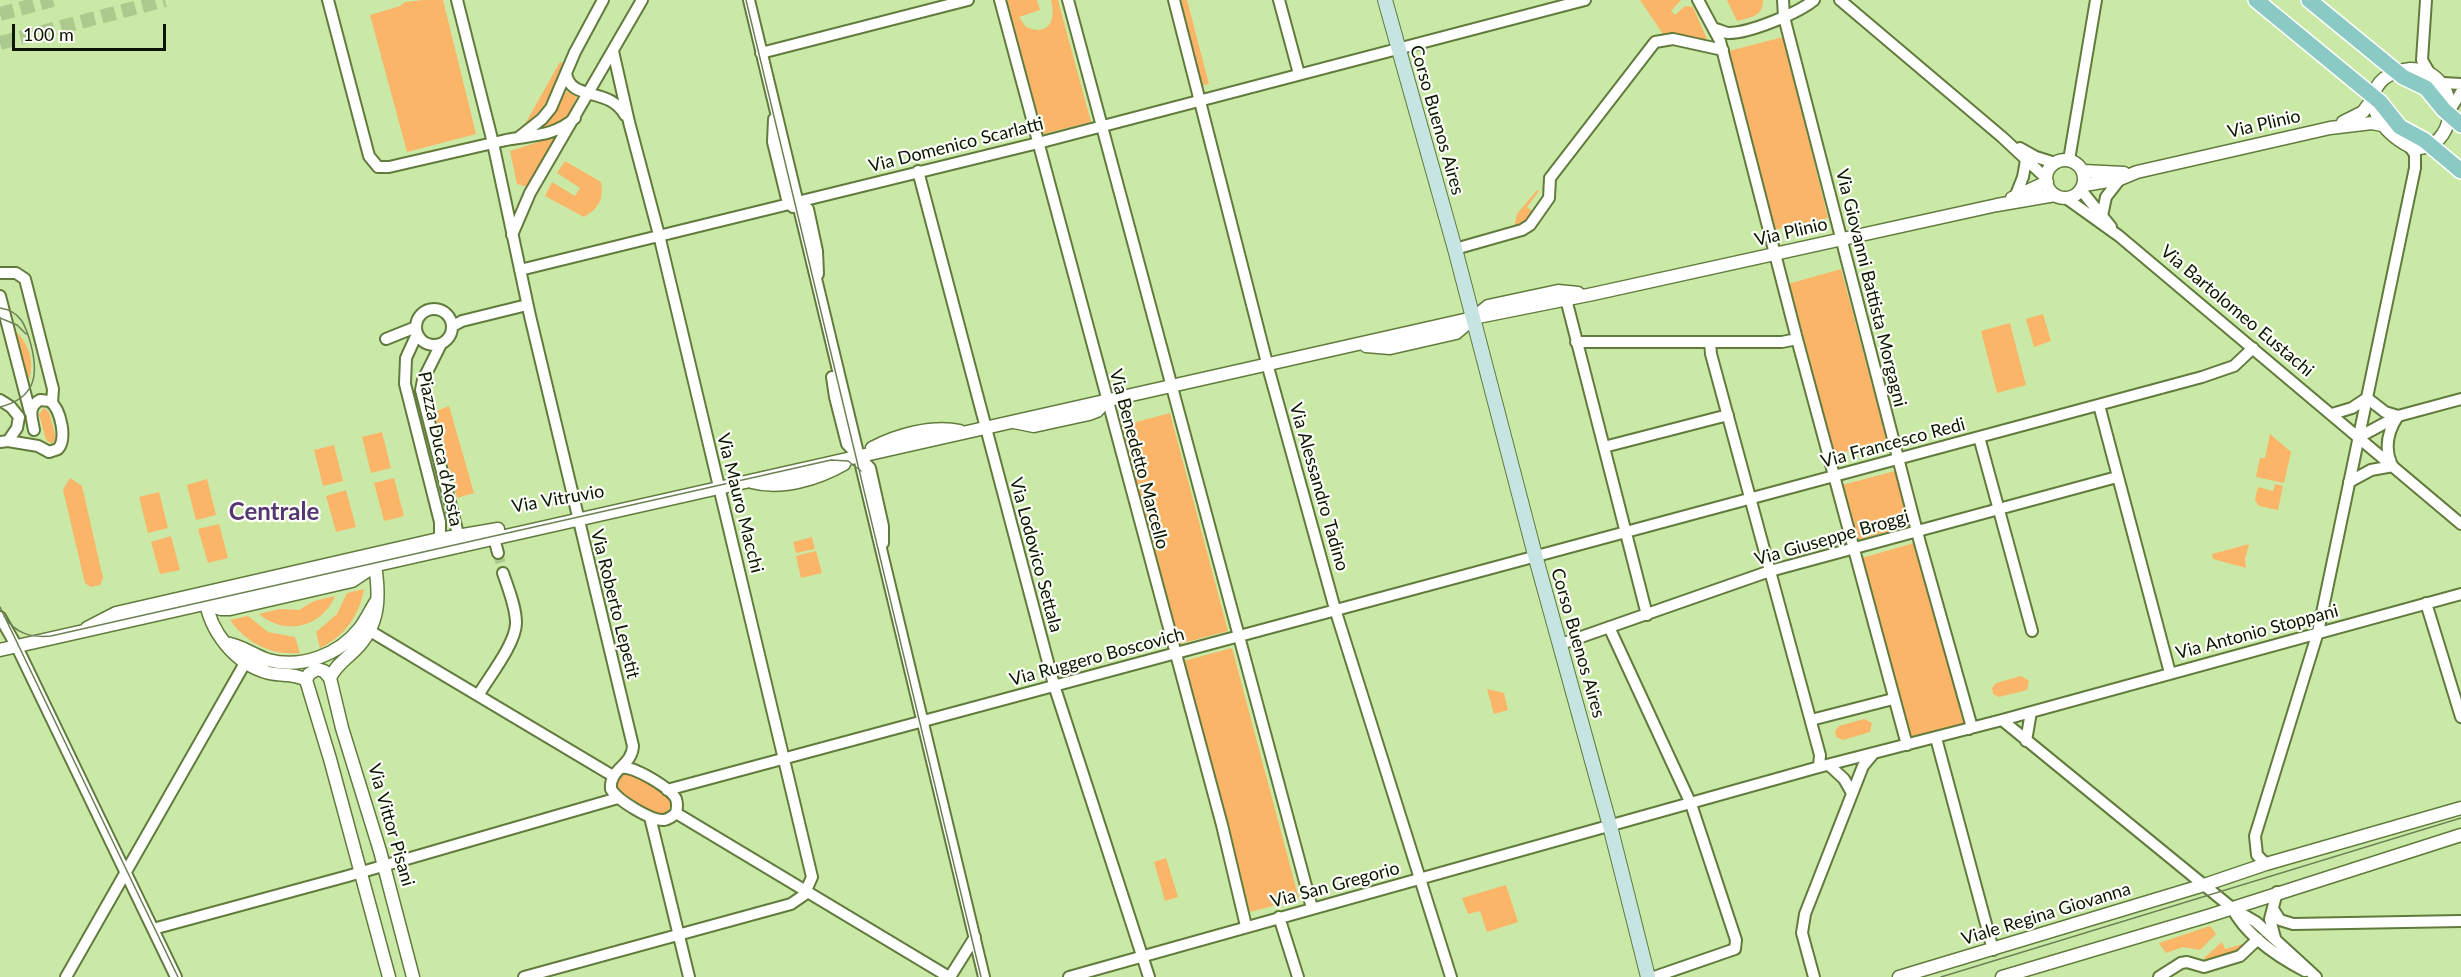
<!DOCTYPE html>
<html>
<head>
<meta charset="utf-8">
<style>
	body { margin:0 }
	#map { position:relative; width:2461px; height:977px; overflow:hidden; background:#cbe9a6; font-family:Lato,sans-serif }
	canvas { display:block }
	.scale { position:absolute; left:12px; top:24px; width:154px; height:27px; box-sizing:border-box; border:3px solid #0c1500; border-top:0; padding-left:8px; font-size:18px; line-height:21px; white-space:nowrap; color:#0c1500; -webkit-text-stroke:4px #fbfff8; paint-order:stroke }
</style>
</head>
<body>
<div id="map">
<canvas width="2461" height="977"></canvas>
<div class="scale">100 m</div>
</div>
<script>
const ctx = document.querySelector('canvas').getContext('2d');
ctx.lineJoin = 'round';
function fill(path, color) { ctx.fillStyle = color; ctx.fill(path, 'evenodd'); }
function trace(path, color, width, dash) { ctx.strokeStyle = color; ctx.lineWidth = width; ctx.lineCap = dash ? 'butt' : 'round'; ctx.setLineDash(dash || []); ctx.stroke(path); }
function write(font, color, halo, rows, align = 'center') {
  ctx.font = font + ' Lato,sans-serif'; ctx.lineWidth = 4.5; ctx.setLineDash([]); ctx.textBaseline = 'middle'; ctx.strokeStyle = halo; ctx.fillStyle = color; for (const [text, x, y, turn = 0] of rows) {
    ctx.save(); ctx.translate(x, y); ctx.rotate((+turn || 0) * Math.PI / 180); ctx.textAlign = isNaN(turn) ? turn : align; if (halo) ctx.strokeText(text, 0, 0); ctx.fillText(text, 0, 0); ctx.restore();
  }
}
fill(new Path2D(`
	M424,0H443L476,134L407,152L370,15L400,6L405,2Z
	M1007,0H1037L1040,10L1019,17L1026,27C1049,37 1056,20 1051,0H1058L1091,122L1043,134Z
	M1176,0H1187L1209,84L1199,86Z
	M1640,0H1681L1671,11L1675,15L1685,6L1693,7L1707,39L1704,41L1673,33L1663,34Z
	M1727,0H1763C1763,17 1751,17 1737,21Z
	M1783,37L1828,218L1773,230L1729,51Z
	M560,62L563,63C554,88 547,109 525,124Z
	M567,91L577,97L567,117L534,133L546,121Z
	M557,136L528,187L517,184L510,151Z
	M565,161L601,182C604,199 599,208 584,217L545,196L552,182L575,196L580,188L557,173Z
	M1537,190L1539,191L1527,207L1532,211L1545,195L1527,223L1514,227L1517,214Z
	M1841,269L1887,441L1834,455L1788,284Z
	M2043,314L2051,341L2034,347L2026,319Z
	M2010,323L2026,385L1997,393L1981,331Z
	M14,330C29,342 36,364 28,382Z
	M449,406L474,493L457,498L434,412Z
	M44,408L49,412L56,438L52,444L46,440L39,414Z
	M1170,413L1228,631L1179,644L1121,426Z
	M382,432L391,468L371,473L362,437Z
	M2270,434L2291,452L2284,483L2256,477L2260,458H2265Z
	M334,445L343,481L323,486L314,450Z
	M1895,471L1909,526L1857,540L1842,485Z
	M70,478L82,486L103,578L100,585L90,587L85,583L63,490Z
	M394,478L404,516L384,521L374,483Z
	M207,479L216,515L196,520L187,485Z
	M2275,484L2283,486L2278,510L2259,506L2255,500L2258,487L2273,491Z
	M346,490L356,527L336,532L326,496Z
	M159,492L168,528L148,533L139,497Z
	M219,524L228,558L208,563L198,529Z
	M171,536L180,570L160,574L151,542Z
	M812,537L815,549L796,553L793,542Z
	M1914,543L1968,724L1908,740L1862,558Z
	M2249,544L2245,559L2246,568L2213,559L2212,554Z
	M816,551L822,573L801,578L796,556Z
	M364,589C359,616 345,636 320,648L316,632L337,614L347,593Z
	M335,596C322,628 284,636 259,614L280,609L299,610L314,601Z
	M248,616L268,632L295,637L300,653C272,656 246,643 230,620Z
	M1232,648L1299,899L1250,912L1184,661Z
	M2021,676L2029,681L2027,690L1999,697L1993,694L1992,688L1996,683Z
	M1487,689L1504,693L1508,710L1494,714Z
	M1864,719L1872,723L1870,732L1843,740L1836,737L1835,731L1839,726Z
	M626,772C640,775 665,790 671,802L668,812L656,816C643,808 616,799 617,781Z
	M1166,858L1178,897L1165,901L1154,862Z
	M1506,885L1518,922L1487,932L1480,911L1468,914L1462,898Z
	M2210,926L2216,934L2200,950L2183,947L2166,953L2159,943Z
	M2222,942L2225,949L2243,944L2247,947L2241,951L2205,961L2204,958Z`), '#fab568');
trace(new Path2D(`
	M498,553L503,573`), '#aec98d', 10, [10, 5]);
trace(new Path2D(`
	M0,14L53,0
	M0,43L165,0`), '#aec98d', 14, [14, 7]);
const minor = new Path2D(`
	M328,0L369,156L378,167H389C428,158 467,149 506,140C531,135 554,137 575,118
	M457,0L493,143L530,316L633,746C632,766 609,769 611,789C617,800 651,821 664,820C669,819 672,817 676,813C677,808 678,804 676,799C671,788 632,765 622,768
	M749,0L984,977
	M1000,0L1222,825L1246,926
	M1068,0L1312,908
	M1174,0L1268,367L1335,609L1451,977
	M1279,0L1299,74
	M1698,0L1720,41L1797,339L1907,745
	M1783,0L1784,17L1920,543L1971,724L1969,729
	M1840,0L2002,137L2046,178
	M2426,0L2422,60L2429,72
	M1716,29C1720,30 1725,33 1729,33C1750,33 1798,13 1814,0
	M761,53L968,0
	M566,73C570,102 609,86 625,115
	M2443,83L2461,84
	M2452,107L2461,92
	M774,119L773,142L788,203L793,207
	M518,138L542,119L551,108L575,52L603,0
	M2020,148L2036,157L2055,163
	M2069,160L2096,0
	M918,171L1054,685L1149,977
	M2081,190L2111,227
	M2015,197L2023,177L2026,160
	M2066,198L2119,236L2461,524
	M796,201L808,209L817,251L818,274
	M2102,216L2106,197L2120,179
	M512,235L530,193L642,0
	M1455,249L1522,230L1530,225L1549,198L1550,178L1655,42L1673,39L1723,50
	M520,270L1038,143L1585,0
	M0,273H16L25,279L53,389L52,403
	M0,296L30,412
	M1566,299L1647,615
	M416 327a18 18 0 1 1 36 0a18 18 0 1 1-36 0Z
	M453,326L462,321L527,305
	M417,334L406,358L405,384L440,522V539
	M386,339L416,327
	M1576,342H1782L1797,339
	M1710,342L1711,354L1820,755L1819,767
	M441,344L423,380L421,390L457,530L455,543
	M832,377L835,397L847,444L870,468L883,526V543
	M2367,398L2385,412L2398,416
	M0,400L11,407L19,417L17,428L8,441
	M2099,405L2170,673
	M2332,414L2352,408L2367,398
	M1979,437L2032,631
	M2359,437L2398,416L2461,399
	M0,442L8,441L38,446L49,452L58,449C67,439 61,410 50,401L40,400C27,407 32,418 34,430
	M1604,447L1728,415
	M2391,463C2384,446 2388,431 2398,416
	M2349,482L2371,470L2393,466
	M494,538L498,553
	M2426,603L2461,717
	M0,617L17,647L176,977
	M1609,627L1691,804L1736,940L1735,949L1654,977
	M370,631L613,776
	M1561,644L1770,571L2117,477
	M479,694C489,677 516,643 516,623C516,607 508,588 503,573
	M1811,720L1893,699
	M2002,720L2232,908L2256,922L2316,977
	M1936,738L1993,950
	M2026,741L2031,712
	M1829,765L1844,779L1852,793
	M667,790L2202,377L2234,366L2253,348
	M676,813L949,977
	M650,817L689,977
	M2266,864L2257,855L2255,836L2318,632L2415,168V154L2409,146
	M2232,908C2246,935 2278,957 2305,971
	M2273,909L2280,920L2293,924L2461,921
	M1279,917L1298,977
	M153,929L348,876L618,798
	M2275,938L2270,919L2277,892
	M66,977L245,663
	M524,977L791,904L804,895L812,877L659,235L629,122L613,51
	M950,977L975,937
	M1069,977L1819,767L2002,720L2461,594
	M1814,977L1802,933L1805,914L1863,766L1873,754
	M2159,977L2181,963L2187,962L2204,967L2240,956L2258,939`);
const tertiary = new Path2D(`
	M2410,69C2461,69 2461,144 2420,148C2412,149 2405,144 2399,140C2363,115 2364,74 2410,69Z
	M2343,122L2363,112L2373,98
	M2046 179a19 19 0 1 1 38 0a19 19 0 1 1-38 0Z
	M2083,171L2124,173
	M2084,185L2120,179L2137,172L2330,128L2372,123L2382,125
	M2012,198L2047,182
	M1366,346L1390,348L1456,333L1488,306L1558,291L1578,293
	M1014,422L1034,426L1089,414L1097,411L1106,401
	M872,448C897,435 932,425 960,431
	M752,482C781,490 818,479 844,464
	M370,560L375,565C380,597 380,625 355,650C346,659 335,666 330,678L342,728L380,851L413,977
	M205,598C210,632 235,664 269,673C281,676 295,673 306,680L330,759L389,977
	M207,604L221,609H230L352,581L373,567
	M87,628L116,613L434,540L498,529
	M225,643C241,645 253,655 268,660C301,669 339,655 360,628C366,620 371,609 377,600
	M0,650L1473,318L1593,294L1997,205L2055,195
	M306,680L309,674L317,669L324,671L330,678
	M1899,977L2204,885L2266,864L2461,808
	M2002,977L2208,916L2461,835`);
const secondary = new Path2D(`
	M1385,0L1455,249L1535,555L1610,826L1648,977`);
const primary = new Path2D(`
	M2256,0L2380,102L2400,127L2424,140L2461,171
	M2309,0L2403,77L2426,88L2444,110L2461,125`);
trace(minor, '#617b3d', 14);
trace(tertiary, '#617b3d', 15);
trace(secondary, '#617b3d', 16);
trace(primary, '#fff', 18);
trace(minor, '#fff', 10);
trace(tertiary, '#fff', 12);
trace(secondary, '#c5e4e2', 14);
trace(primary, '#8bc9c4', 15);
trace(new Path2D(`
	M746,0L981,977
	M0,308C21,311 26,326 31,345C39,376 35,398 0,407
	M0,318L17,325L26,334
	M0,607L178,977
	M4,616C15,633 30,638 51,636L831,460L848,461L861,471
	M1941,977L2461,818`), '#6c8054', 1.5);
write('18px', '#0c1500', '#fbfff8', [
	["Corso Buenos Aires",1437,120,74],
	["Via Plinio",2264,124,-13],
	["Via Domenico Scarlatti",956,145,-14],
	["Via Plinio",1791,232,-13],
	["Via Giovanni Battista Morgagni",1871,288,76],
	["Via Bartolomeo Eustachi",2237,311,40],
	["Via Francesco Redi",1893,443,-15],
	["Piazza Duca d'Aosta",440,449,78],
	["Via Benedetto Marcello",1139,459,75],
	["Via Alessandro Tadino",1319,487,74],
	["Via Vitruvio",558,499,-10],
	["Via Mauro Macchi",740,503,76],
	["Via Giuseppe Broggi",1832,538,-16],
	["Via Lodovico Settala",1036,555,75],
	["Via Roberto Lepetit",615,604,76],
	["Via Antonio Stoppani",2257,632,-15],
	["Corso Buenos Aires",1578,643,74],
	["Via Ruggero Boscovich",1097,657,-15],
	["Via Vittor Pisani",391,825,74],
	["Via San Gregorio",1335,885,-15],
	["Viale Regina Giovanna",2046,914,-17]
]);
write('bold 24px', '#563670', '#fbfff8', [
	["Centrale",274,512]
]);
</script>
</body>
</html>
